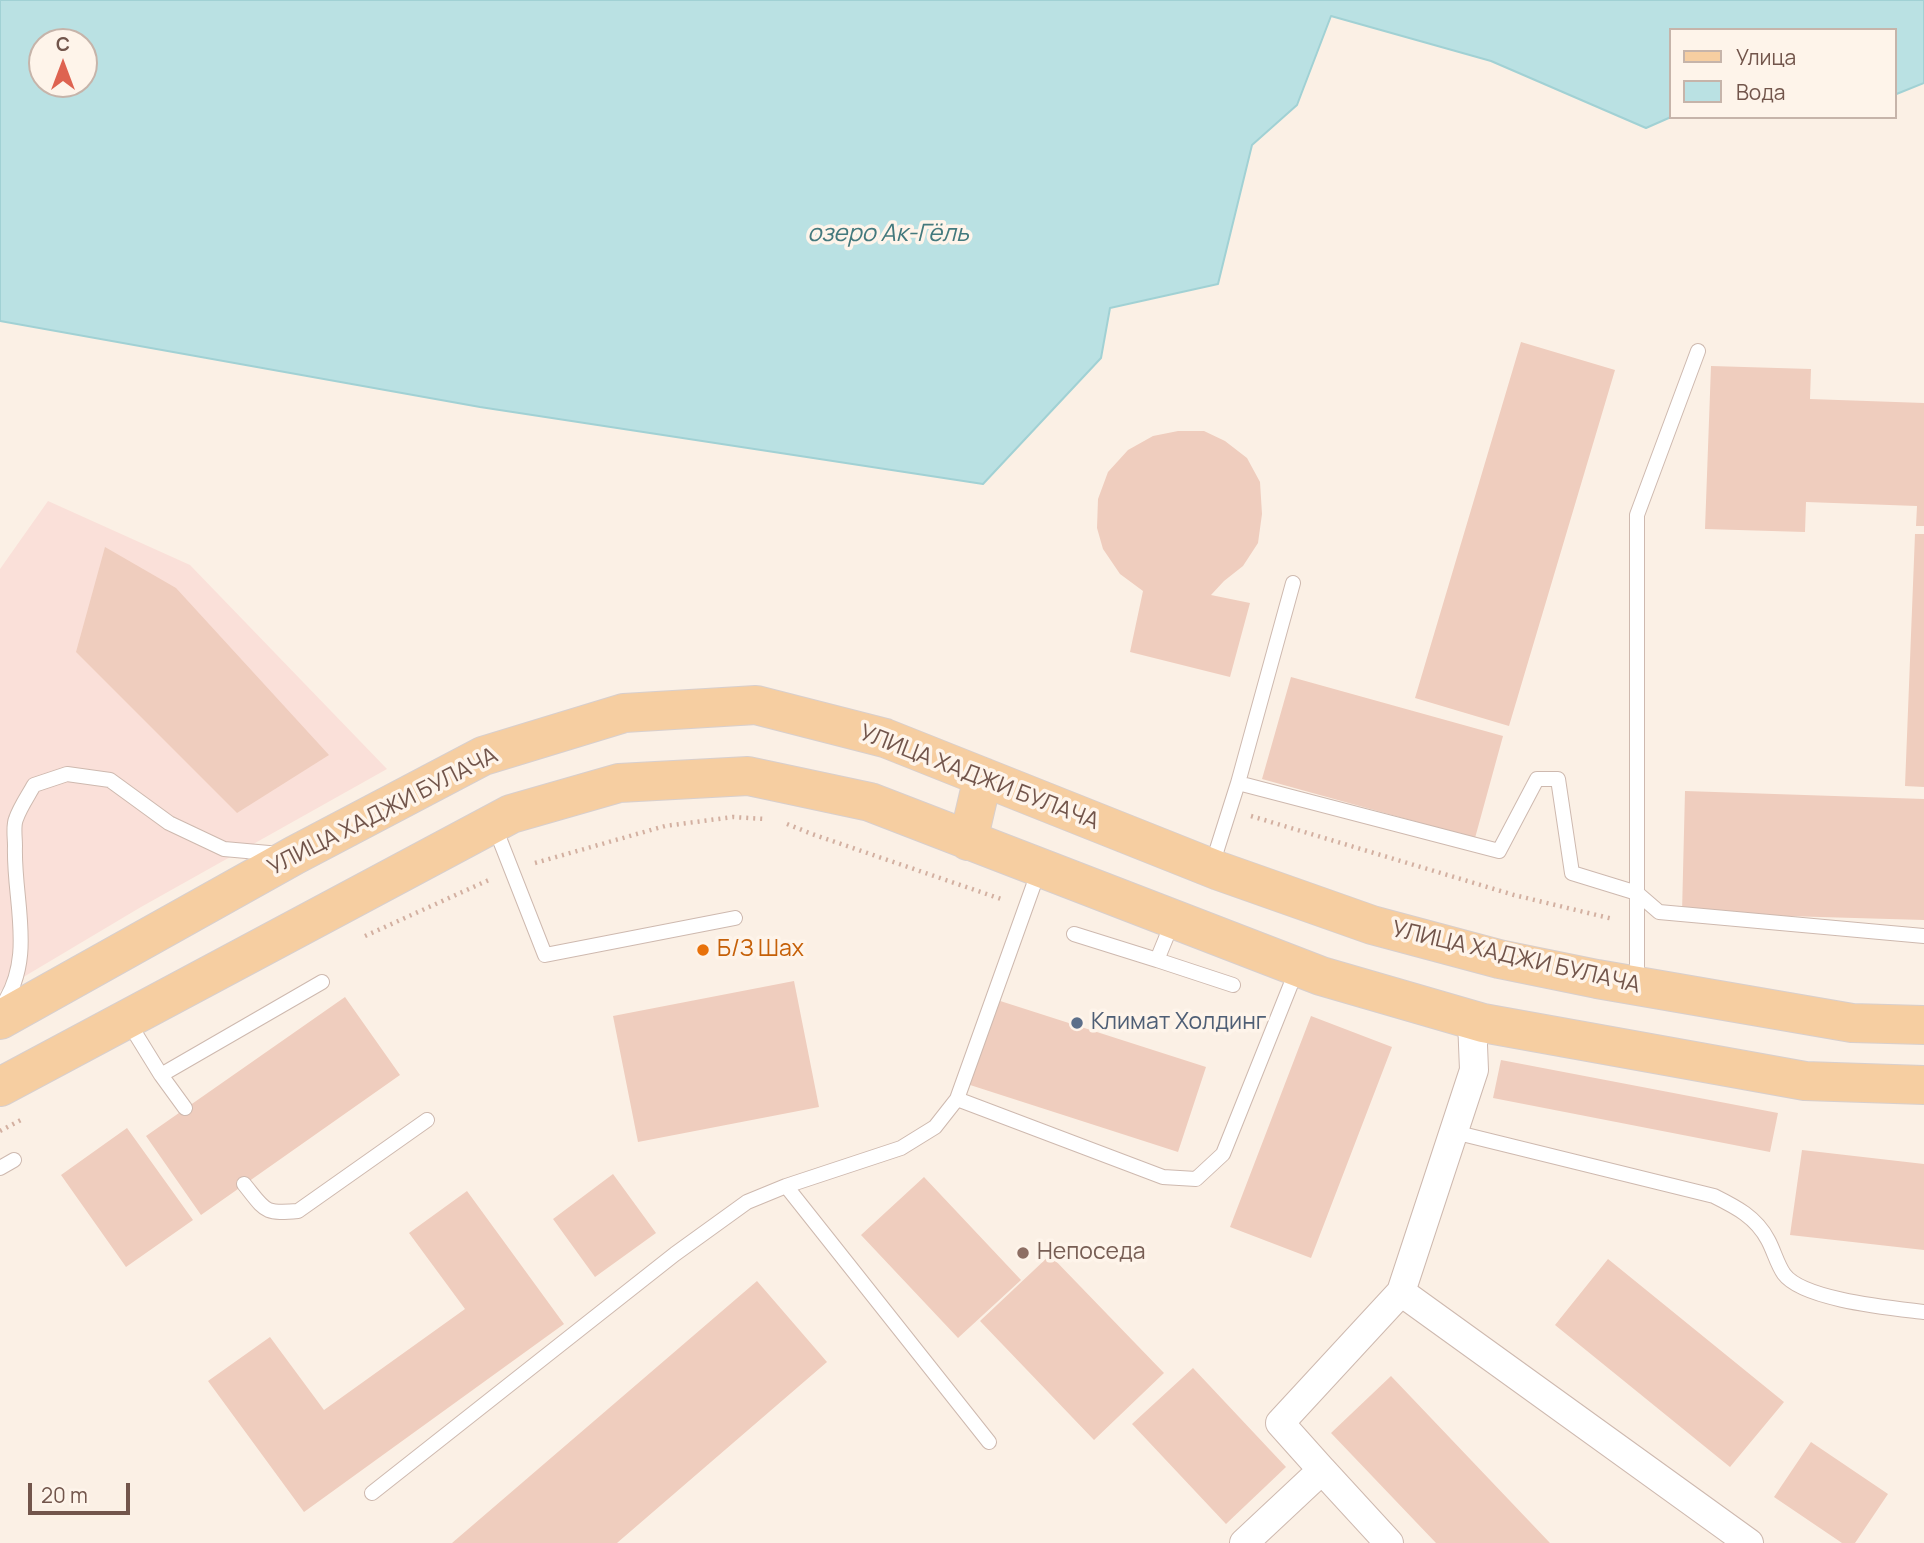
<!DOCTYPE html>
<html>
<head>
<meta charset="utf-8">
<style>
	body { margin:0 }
	#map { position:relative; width:1924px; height:1543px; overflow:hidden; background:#fbf0e5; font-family:Manrope,sans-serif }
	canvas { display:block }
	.legend { position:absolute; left:1669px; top:28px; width:228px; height:91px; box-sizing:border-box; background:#fef4ea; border:2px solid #c6b4aa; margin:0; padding:9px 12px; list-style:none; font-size:21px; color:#72554b }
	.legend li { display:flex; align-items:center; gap:14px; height:35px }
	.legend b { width:35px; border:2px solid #c6b4aa }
	.north { position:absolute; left:28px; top:28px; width:70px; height:70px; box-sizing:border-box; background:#fef4ea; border:2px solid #c6b4aa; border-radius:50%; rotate:0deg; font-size:19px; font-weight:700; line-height:28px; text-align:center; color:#72554b }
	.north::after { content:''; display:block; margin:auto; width:24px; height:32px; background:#de6351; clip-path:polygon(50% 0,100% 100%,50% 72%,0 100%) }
	.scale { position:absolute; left:28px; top:1483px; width:102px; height:32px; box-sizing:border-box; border:4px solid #72554b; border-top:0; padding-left:9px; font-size:21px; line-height:24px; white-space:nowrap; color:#72554b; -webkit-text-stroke:5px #fef4ea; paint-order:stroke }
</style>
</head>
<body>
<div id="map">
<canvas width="1924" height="1543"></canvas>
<ul class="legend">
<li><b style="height:9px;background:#f6cea1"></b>Улица</li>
<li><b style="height:19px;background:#bae1e3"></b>Вода</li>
</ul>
<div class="north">С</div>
<div class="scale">20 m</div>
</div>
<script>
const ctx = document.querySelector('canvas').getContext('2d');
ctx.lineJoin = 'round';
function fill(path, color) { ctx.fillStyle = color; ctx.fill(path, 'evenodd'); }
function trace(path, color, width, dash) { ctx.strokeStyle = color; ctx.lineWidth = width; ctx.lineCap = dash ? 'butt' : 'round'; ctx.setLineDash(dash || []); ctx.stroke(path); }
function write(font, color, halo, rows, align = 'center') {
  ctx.font = font + ' Manrope,sans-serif'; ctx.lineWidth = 7; ctx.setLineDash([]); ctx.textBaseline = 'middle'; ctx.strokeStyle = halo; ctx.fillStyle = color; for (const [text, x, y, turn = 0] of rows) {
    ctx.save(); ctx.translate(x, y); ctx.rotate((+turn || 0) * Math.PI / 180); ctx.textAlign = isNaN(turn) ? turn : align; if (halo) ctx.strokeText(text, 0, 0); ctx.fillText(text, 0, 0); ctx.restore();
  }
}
fill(new Path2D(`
	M48,501L190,565L387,769L141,907L0,991V569Z`), '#fae0d9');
const water = new Path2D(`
	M0,0H1924V83L1894,95V30H1670L1671,117L1646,128L1491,61L1331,16L1297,105L1252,145L1218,284L1110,308L1101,358L983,484L480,407L0,321ZM42,42H84V84H42Z`);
fill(water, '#bae1e3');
trace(water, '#a1d1d4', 2);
fill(new Path2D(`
	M1521,342L1615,370L1509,726L1415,698Z
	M1711,366L1811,369L1810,399L1924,403V526H1916L1917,506L1806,502L1805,532L1705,529Z
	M1178,431H1204L1225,441L1247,458L1260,482L1262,514L1258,543L1243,566L1224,581L1211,595L1250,603L1230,677L1130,652L1143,591L1120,574L1103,549L1097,528L1098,499L1108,472L1128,450L1153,436Z
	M1915,534H1924V787L1905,786Z
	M105,547L176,588L329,755L237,813L76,652Z
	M1291,677L1503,736L1475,838L1262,779Z
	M1685,791L1924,799V920L1682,913Z
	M794,981L819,1107L638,1142L613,1016Z
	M345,997L400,1075L201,1215L146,1136Z
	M994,999L1206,1067L1178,1152L967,1084Z
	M1311,1016L1392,1047L1311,1258L1230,1227Z
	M1501,1060L1778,1113L1770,1152L1493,1098Z
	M127,1128L193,1220L126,1267L61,1175Z
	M1802,1150L1924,1164V1250L1790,1235Z
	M613,1174L656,1233L595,1277L553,1219Z
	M924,1177L1021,1280L958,1338L861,1235Z
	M467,1191L564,1324L304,1512L208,1381L270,1337L324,1410L465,1309L409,1233Z
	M1050,1255L1164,1373L1094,1440L980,1321Z
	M1608,1259L1784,1402L1730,1467L1555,1325Z
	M757,1281L827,1362L617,1543H452Z
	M1193,1368L1286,1467L1226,1524L1132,1424Z
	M1391,1376L1550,1543H1436L1331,1433Z
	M1811,1442L1888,1494L1855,1543H1842L1774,1497Z`), '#efcdbe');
const lane = new Path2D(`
	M1293,583L1238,783L1499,851L1537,779H1558L1572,873L1637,893L1659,912L1924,936
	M494,825L545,955L735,918
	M1212,865L1238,783
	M1074,934L1157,960L1173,921
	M1157,960L1233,985
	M1637,984V515L1698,351
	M0,1009C37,959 13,901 15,846C15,837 13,826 16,819C20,807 28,796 34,785L67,774L110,780L169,823L224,849L280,854
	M127,1020L161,1075L322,982
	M161,1075L185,1108
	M957,1099L1163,1177L1196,1179L1223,1154L1297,969
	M1454,1132L1714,1196C1736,1207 1756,1217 1768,1240C1774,1251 1777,1264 1784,1274C1803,1300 1892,1308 1924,1312
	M0,1168L14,1160
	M244,1184C266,1211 263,1214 298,1211L427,1120
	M786,1186L989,1442
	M372,1493L675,1254L747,1202L786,1186L901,1148L935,1127L957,1099L1039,870`);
const street = new Path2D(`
	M1472,1020L1474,1070L1401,1292L1749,1543
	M1322,1470L1389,1543
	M1244,1543L1322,1470L1280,1423L1401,1292`);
const primary = new Path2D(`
	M968,841L983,777
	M0,1020L295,855L483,756L624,713L756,705L885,738L1219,871L1372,925L1499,959L1597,979L1852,1023L1924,1025
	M0,1087L511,814L619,783L748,776L870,802L1321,976L1483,1023L1805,1081L1924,1085`);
trace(lane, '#ceb9af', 16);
trace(street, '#ceb9af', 30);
trace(primary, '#d8cfcd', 40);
trace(new Path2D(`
	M1251,816L1514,895L1613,919
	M787,824L812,834L1004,900
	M535,863L665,826L733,817L765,819
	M365,936L491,879
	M0,1131L21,1120`), '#d3b0a1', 4.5, [2, 5]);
trace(lane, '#fff', 14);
trace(street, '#fff', 28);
trace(primary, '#f6cea1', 38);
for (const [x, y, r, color] of [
	[703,950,7,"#e8710a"],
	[1077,1023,7,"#5c6f8a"],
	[1023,1253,7,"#8d6e63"]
]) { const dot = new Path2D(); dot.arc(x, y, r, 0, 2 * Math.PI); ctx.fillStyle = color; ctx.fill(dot); trace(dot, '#fef4ea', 2.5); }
write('23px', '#72554b', '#fef4ea', [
	["УЛИЦА ХАДЖИ БУЛАЧА",979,778,21],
	["УЛИЦА ХАДЖИ БУЛАЧА",383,812,-27],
	["УЛИЦА ХАДЖИ БУЛАЧА",1516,958,13]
]);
write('23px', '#c56008', '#fef4ea', [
	["Б/З Шах",717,950]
], 'left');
write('23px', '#4e5e75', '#fef4ea', [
	["Климат Холдинг",1091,1023]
], 'left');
write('23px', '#785e54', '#fef4ea', [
	["Непоседа",1037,1253]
], 'left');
write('italic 24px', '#43797d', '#fef4ea', [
	["озеро Ак-Гёль",888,234]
]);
</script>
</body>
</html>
